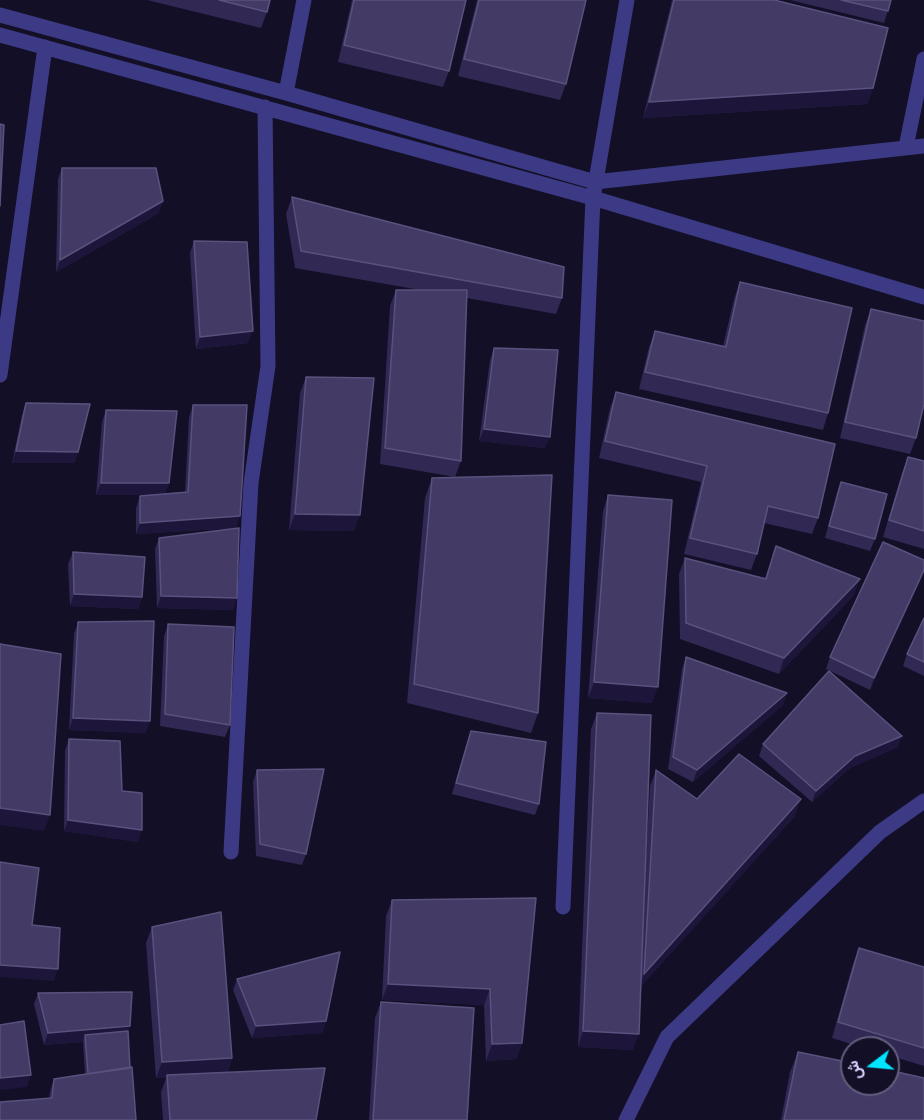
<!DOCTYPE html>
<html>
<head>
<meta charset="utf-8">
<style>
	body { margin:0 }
	#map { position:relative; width:924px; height:1120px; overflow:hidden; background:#130f26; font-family:"Nunito Sans",Vazirmatn,sans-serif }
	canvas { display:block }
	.north { position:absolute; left:840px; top:1036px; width:60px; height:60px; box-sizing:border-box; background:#130f26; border:2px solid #625e7d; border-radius:50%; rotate:254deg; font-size:16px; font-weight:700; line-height:24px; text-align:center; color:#d9d4ff }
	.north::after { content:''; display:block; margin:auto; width:21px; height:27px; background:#00e5ff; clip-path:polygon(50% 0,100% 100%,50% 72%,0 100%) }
</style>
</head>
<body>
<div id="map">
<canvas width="924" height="1120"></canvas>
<div class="north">ش</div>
</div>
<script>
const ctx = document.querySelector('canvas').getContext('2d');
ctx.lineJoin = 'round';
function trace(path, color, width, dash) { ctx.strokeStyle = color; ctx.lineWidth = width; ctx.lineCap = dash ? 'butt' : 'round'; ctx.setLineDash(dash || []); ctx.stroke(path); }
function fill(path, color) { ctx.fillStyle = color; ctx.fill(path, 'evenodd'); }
trace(new Path2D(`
	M0,15L286,93L595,182L924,146
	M0,35L593,198L924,297
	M286,93L304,0
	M906,147L924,59
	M0,375L45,47
	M231,852L251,483L268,366L265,107
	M563,907L593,198L627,0
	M626,1120L667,1037L880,832L924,801`), '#3d3a85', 15);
fill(new Path2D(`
	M147,0H270L267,12L261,28Z
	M352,0H466L449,71L443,87L338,62Z
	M477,0H586L566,84L560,100L458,76Z
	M672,0H774L873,88L867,104L643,118Z
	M790,0H891L884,23Z
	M62,168L159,213L56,272L58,179Z
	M292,197L562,298L556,314L467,298L461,461L455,477L538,713L531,733L407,703L425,498L432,478L455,477L380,464L390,306L396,290H420L295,268L286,214Z
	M194,241L248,343L196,349L190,253Z
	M740,282L828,413L823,430L639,389L649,347L655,331L723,346L734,299Z
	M871,309L916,438L910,454L840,438L865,325Z
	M494,348L545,448L479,441L490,360Z
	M306,377L354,531L289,530L300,393Z
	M616,392L818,518L812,534L764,523L757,554L751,570L684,554L701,482L599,458L610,408Z
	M26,403L78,452L74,463H12L22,415Z
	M193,405L236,528L136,534V508L140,496L155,495H96L102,422L106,410L165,494L185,492L189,417Z
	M908,457L924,461V549L883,537L902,473Z
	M841,482L875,539L870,551L825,538L837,493Z
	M608,495L652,703L588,698L603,511Z
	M159,538L233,610L157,608L155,549Z
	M776,546L854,595L779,674L680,639L679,574L685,558L765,578Z
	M73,552L142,597L138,609L70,606L68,564Z
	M924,560L923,574L870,690L826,669L830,657Z
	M924,618V676L903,666L907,654Z
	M78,622L146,733L69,730L74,634Z
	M168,624L230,725L225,737L160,726L164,636Z
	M686,657L783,705L693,782L668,769L682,669Z
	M597,713L644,890L650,786L656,770L697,799L795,816L640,987L633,1050L578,1047L591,729Z
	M471,731L539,804L535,815L452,794L467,742Z
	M69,739L122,791L138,842L64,831L65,750Z
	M763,744L898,747L850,768L812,802L759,756Z
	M257,770L306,854L302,865L256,856L253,782Z
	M536,898L522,1043L516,1059L486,1061L484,1005L382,1000L386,916L392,900Z
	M152,927L232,1058L227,1073L316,1120H163L161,1092L166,1078H156L146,943Z
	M859,948L924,967V1066L888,1055V1048H864L832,1038L853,964Z
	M237,979L326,1021L322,1033L252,1038L233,990Z
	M38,993L128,1031L130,1068L136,1120L49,1098L50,1091L54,1079L85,1074L83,1042L44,1045L34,1004Z
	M381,1002L467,1120H369L375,1018Z
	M798,1052L924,1120H781L790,1072Z`), '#312854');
fill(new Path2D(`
	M873,88L867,104L643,118L649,102Z
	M163,201L159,213L56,272L60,260Z
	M253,331L248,343L196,349L200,337Z
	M484,429L550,437L545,448L479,441Z
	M16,451L78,452L74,463H12Z
	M101,483H169L165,495H96Z
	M295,514L360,515L354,531L289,530Z
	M240,516L236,528L136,534L140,523Z
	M924,570L923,574L870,690L874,678Z
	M860,579L854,595L779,674L784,658Z
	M74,594L142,597L138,609L70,606Z
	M161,596L237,598L233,610L157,608Z
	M594,682L658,687L652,703L588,698Z
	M787,693L783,705L693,782L697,770Z
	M73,718L150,721L146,733L69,730Z
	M902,736L898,747L850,768L812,802L816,791L855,756Z
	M801,799L795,816L638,990L644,974Z
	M0,808L50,815L44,831L0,825Z
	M68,820L142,830L138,842L64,831Z
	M0,965L58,969L54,981L0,977Z
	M388,984L490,989L484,1005L382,1000Z
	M326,1021L322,1033L252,1038L256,1026Z
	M130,1026L126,1038L85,1035L83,1042L44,1045L48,1033Z
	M583,1031L639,1034L633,1050L578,1047Z
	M522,1043L516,1059L486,1061L492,1044Z
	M232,1058L226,1074L167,1075L166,1078H156L162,1062Z
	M31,1075L27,1087L0,1090V1078Z`), '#1d163a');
const building = new Path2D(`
	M219,0H270L267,12Z
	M354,0H466L449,71L344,45Z
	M479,0H586L566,84L464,59Z
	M674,0H774L888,28L873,88L649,102Z
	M841,0H891L888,11Z
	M0,124L4,125L0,206Z
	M62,168H156L163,201L60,260Z
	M292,197L564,267L562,298L301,251Z
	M194,241L247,242L253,331L200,337Z
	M740,282L852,308L828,413L645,372L655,331L726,347Z
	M396,290H467L461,461L385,448Z
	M871,309L924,321V404L916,438L845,422Z
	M494,348L558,350L550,437L484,429Z
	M306,377L374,378L360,515L295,514Z
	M616,392L835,444L818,518L768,506L757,554L690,538L707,466L605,441Z
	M26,403L90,404L78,452L16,451Z
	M193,405H247L240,516L140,523V496L188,492Z
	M106,410L177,411L169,483H101Z
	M908,457L924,461V531L889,520Z
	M552,475L538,713L414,684L432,478Z
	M841,482L887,494L875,539L829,526Z
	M608,495L672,500L658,687L594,682Z
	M239,528L237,598L161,596L159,538Z
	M883,542L924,560V570L874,678L830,657Z
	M776,546L860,579L784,658L686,623L685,558L766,579Z
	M73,552L145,557L142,597L74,594Z
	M924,618V662L907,654Z
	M154,621L150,721L73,718L78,622Z
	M168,624L234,627L230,725L165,714Z
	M0,644L61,654L50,815L0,808Z
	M686,657L787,693L697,770L673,757Z
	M829,671L902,736L855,756L816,791L763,744Z
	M597,713L651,715L639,1034L583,1031Z
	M471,731L546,742L539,804L456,783Z
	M69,739L120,741L122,791L142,793V830L68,820Z
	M739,754L801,799L644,974L656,770L697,799Z
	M324,769L306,854L260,844L257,770Z
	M0,862L39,868L32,925L60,928L58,969L0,965Z
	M536,898L522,1043L492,1044L490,989L388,984L392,900Z
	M221,912L232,1058L162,1062L152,927Z
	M859,948L924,967V1048L838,1022Z
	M340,952L326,1021L256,1026L237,979Z
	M132,992L130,1026L48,1033L38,993Z
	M381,1002L474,1008L467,1120H373Z
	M24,1021L31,1075L0,1078V1025Z
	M128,1031L130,1068L88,1074L85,1035Z
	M798,1052L852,1063V1084H888V1070L924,1078V1120H784Z
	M132,1067L136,1120H0V1102L52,1098L54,1079Z
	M325,1068L316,1120H170L167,1075Z`);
fill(building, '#433a66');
trace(building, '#5a527e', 1.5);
</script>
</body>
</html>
